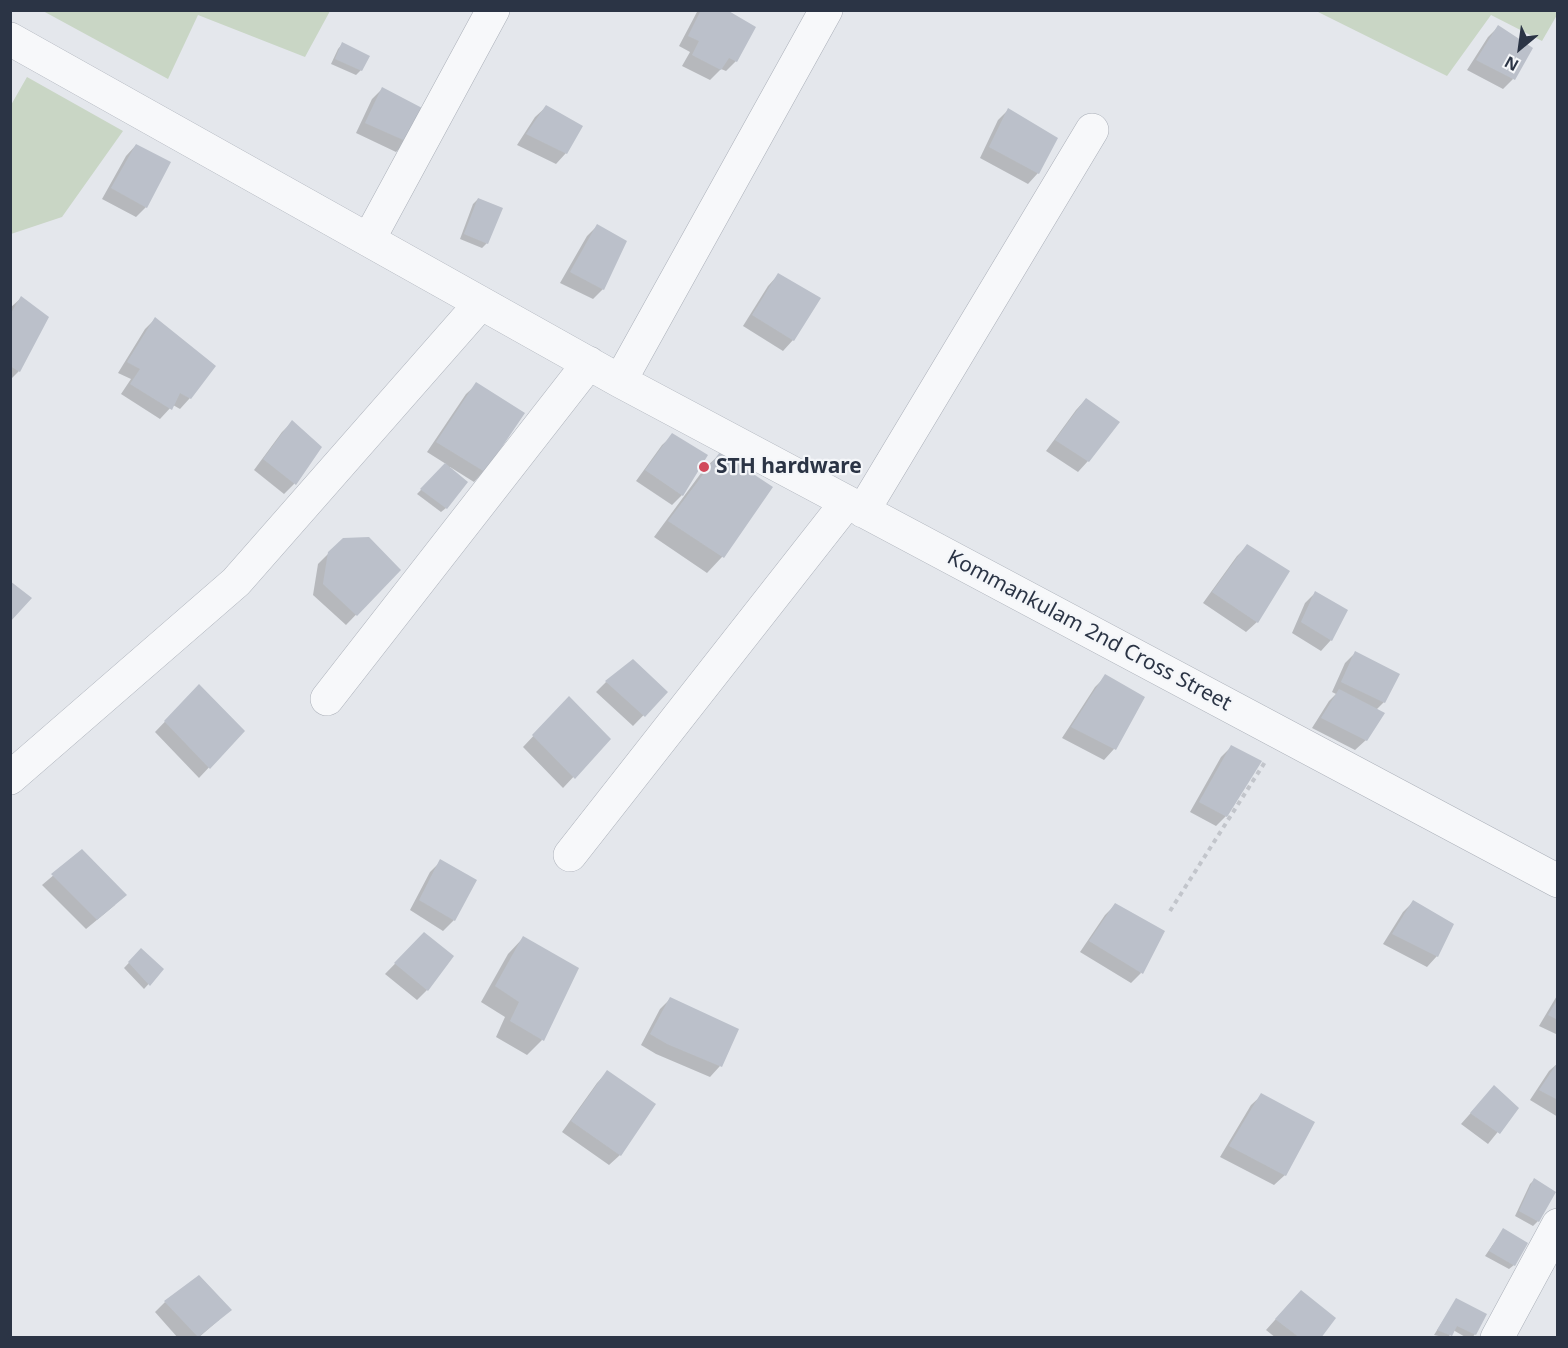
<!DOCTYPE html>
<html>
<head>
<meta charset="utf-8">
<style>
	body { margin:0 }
	#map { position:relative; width:1568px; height:1348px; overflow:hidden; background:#e4e7ec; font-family:"Noto Sans",sans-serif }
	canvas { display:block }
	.frame { position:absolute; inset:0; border:12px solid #2b3445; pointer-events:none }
	.north { position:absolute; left:1490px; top:18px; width:60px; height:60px; -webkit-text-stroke:4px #f4f6f9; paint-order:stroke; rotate:209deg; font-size:16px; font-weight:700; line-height:24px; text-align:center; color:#2b3445 }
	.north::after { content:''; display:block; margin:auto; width:21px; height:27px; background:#2b3445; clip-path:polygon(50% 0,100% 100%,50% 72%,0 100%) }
</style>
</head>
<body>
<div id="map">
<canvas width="1568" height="1348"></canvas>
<div class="frame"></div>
<div class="north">N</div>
</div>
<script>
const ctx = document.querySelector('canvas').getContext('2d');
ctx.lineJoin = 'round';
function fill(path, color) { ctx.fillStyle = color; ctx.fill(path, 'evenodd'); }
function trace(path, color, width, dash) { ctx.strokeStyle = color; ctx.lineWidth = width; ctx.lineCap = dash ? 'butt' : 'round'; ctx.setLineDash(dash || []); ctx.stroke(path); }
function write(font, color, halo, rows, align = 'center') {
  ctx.font = font + ' "Noto Sans",sans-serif'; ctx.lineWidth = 4.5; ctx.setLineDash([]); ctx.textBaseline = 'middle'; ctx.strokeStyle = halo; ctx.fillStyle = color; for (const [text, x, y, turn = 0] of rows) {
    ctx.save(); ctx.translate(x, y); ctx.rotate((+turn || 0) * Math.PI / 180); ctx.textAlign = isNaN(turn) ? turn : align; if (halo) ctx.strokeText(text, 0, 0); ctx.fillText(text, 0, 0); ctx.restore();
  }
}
fill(new Path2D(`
	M1557,10V15L1542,41L1491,15L1447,76L1316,11Z
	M43,11L330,10V11L305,57L198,15L168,79Z
	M27,77L123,131L62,217L11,234V105Z`), '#c9d6c5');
fill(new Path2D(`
	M698,10H723L736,61L726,71L721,69L710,80L682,66L690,52L679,46Z
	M1498,27L1513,79L1503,89L1467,70L1488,37Z
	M342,44L361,70L356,75L331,64L338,49Z
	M382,89L407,141L396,152L356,133L372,99Z
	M546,107L566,153L556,164L517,145L535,117Z
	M1008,110L1056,138L1038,173L1028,184L980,158L998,120Z
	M136,145L146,207L136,217L102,199L126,156Z
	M478,199L487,243L482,248L460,239L473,204Z
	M597,226L603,289L593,299L560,283L587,236Z
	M778,275L793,340L783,351L743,326L768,286Z
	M21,298L47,317L19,371L10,380V308Z
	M155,319L190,398L180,409L173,405L160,419L121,394L131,379L118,373L145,329Z
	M477,384L484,471L474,482L450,467L446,508L441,512L417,494L446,464L427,452L466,394Z
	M1086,399L1118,422L1088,461L1078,472L1046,451L1076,410Z
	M292,422L294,484L284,494L254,470L282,432Z
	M673,435L682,495L672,505L636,481L662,445Z
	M720,454L771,487L722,557L707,573L654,537L704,469Z
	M343,539L399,570L346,625L313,595L318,564Z
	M1247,546L1288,571L1257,622L1246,632L1203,603L1237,556Z
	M1315,593L1331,640L1321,651L1292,633L1305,603Z
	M1355,653L1384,702L1376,710L1366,740L1355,750L1312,728L1329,701L1336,694L1332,692L1345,663Z
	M1106,676L1143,697L1114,749L1104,760L1062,738L1095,687Z
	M606,682L666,692L633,726L596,692Z
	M199,686L243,731L199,778L155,732Z
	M569,698L609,739L563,788L523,747Z
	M1231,747L1226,816L1216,826L1190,812L1221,757Z
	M82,851L115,905L86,929L42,885Z
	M441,861L475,881L454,920L443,931L410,910L430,872Z
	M1413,902L1437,956L1427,967L1383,944L1403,912Z
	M1115,905L1141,973L1131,983L1080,952L1105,915Z
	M424,934L427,990L417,1000L385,974Z
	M523,938L542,1040L527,1055L496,1037L505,1017L481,1002L508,954Z
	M141,950L162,969L144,989L124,968Z
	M1558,994V1035L1539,1026Z
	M670,999L737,1030L720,1066L710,1077L656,1054L641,1045L660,1009Z
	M1558,1063V1117L1530,1100L1549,1071Z
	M607,1072L654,1104L620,1155L609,1165L562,1132L597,1083Z
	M1262,1095L1285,1175L1274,1185L1220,1157L1251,1105Z
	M1484,1098L1517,1108L1488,1144L1461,1124Z
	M1534,1180L1538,1221L1533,1226L1515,1216L1530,1184Z
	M1503,1230L1514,1265L1509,1269L1485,1256Z
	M1456,1300L1475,1334L1472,1338H1467L1453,1330L1448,1338L1434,1335Z
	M165,1302L219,1320L198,1338H178L155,1312Z
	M1291,1302L1319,1338H1276L1266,1330Z`), '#0003');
fill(new Path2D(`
	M701,10H727L756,27L737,62L729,58L721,70L692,55L699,41L688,36Z
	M1498,25L1533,48L1515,80L1476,60Z
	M342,42L370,56L362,71L335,59Z
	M382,87L424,109L408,142L365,123Z
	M546,105L583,126L567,154L526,134Z
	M1008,108L1058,138L1039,174L989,147Z
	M136,144L171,162L147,208L111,188Z
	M478,198L503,208L488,244L464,234Z
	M597,224L627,241L604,290L570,272Z
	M778,273L821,298L794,341L752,315Z
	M21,296L49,317L20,372L10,366V315Z
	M155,317L216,366L191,399L180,393L172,410L130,384L140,369L127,362Z
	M476,382L525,413L485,472L436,442Z
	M1086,398L1120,422L1089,462L1055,440Z
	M292,420L322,447L296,485L263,459Z
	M672,433L708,455L683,496L645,470Z
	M720,452L773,487L724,558L668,521Z
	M445,463L468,482L447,509L420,489Z
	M369,537L401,570L357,616L323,584L328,552L343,538Z
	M1247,544L1290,571L1258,623L1212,592Z
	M10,581L32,598L10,622Z
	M1315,591L1348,610L1332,641L1301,622Z
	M1355,651L1400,674L1385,703L1341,682Z
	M633,659L668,692L645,717L605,681Z
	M1105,674L1145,697L1116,750L1071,727Z
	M199,684L245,731L210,769L164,721Z
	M1339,689L1385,713L1367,741L1321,718Z
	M569,696L611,739L575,779L532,735Z
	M1231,745L1262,761L1227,817L1199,802Z
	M82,849L127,895L97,920L51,874Z
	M440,859L477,880L455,921L419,900Z
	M1413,900L1454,924L1438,957L1392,934Z
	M1115,903L1165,931L1143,974L1089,941Z
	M424,932L454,956L428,991L394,963Z
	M523,936L579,968L544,1041L510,1021L519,1002L495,986Z
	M141,948L164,969L150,986L128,962Z
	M670,997L739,1029L722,1067L667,1044L650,1034Z
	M1558,999V1020L1548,1015Z
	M1558,1062V1100L1539,1090Z
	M607,1070L656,1104L621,1156L571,1121Z
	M1494,1085L1519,1108L1500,1134L1470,1113Z
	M1261,1093L1315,1122L1286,1176L1229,1146Z
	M1534,1178L1556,1192L1539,1222L1519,1211Z
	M1503,1228L1528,1243L1515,1266L1489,1251Z
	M199,1275L232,1310L198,1337L164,1301Z
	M1301,1290L1336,1318L1321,1338H1300L1275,1319Z
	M1456,1298L1487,1314L1476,1335L1457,1326L1452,1336L1437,1330Z`), '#bbc0ca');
const minor = new Path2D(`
	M10,39L620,381L1558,881
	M369,239L493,10
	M620,381L826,10
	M863,511L1092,130
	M327,699L589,363
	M10,778L236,582L481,303
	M570,855L847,502
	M1497,1338L1558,1225`);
trace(minor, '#a9aeb7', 34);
trace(new Path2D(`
	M1170,911L1265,762`), '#c2c5cb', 4, [4.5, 4.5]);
trace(minor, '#f7f8fa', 33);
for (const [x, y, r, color] of [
	[704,467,6,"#d1495b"]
]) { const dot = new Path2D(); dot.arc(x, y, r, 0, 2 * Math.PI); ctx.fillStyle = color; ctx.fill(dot); trace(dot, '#f4f6f9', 2); }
write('bold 21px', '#2b3445', '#f4f6f9', [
	["STH hardware",716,467]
], 'left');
write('21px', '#2b3445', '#f4f6f9', [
	["Kommankulam 2nd Cross Street",1089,631,28]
]);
</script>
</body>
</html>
